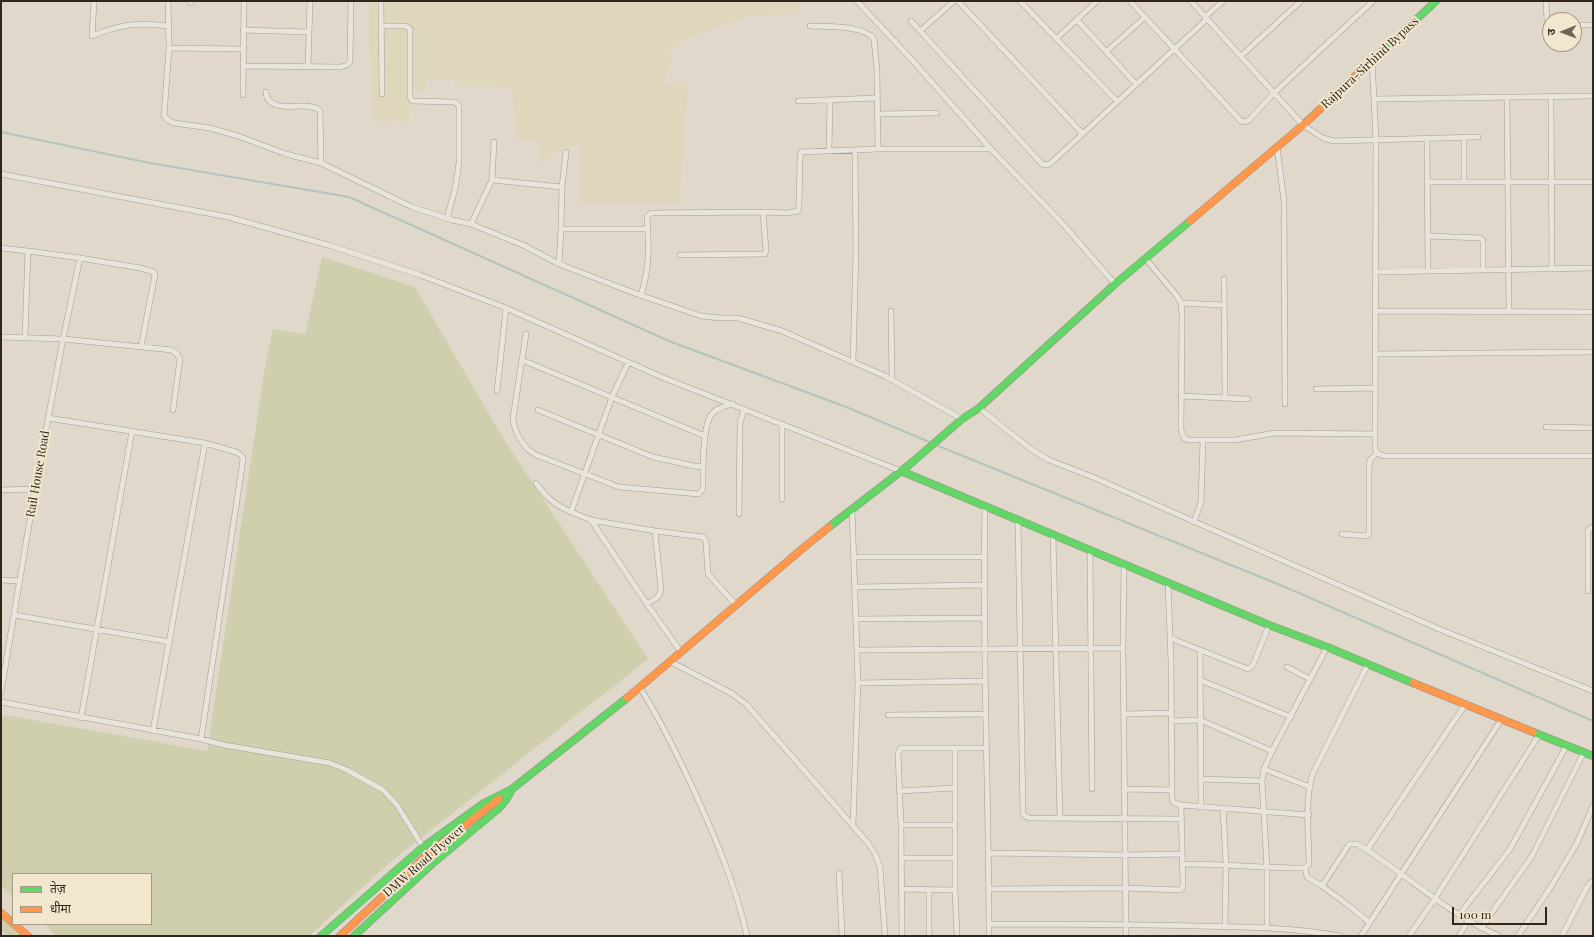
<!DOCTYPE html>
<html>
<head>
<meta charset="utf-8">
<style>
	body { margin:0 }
	#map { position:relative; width:1594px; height:937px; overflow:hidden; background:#e0d8ca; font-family:"Playfair Display","Noto Sans Devanagari",serif }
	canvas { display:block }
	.frame { position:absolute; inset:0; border:2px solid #32261c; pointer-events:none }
	.legend { position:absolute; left:12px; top:873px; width:140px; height:52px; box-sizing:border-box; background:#f2e7ce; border:1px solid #a59a87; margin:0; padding:5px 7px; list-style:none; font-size:12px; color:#32261c }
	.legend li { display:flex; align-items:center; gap:8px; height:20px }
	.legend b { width:20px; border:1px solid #a59a87 }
	.north { position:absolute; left:1542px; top:12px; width:40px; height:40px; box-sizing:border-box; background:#f2e7ce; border:1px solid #a59a87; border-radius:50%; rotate:269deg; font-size:11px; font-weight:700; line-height:16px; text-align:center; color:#32261c }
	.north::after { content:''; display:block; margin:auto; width:14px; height:18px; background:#6f6459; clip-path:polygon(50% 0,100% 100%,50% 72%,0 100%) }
	.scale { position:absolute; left:1452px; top:907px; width:95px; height:18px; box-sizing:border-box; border:2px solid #32261c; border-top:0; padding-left:5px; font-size:12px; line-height:14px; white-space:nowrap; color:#32261c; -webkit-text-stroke:3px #f2e7ce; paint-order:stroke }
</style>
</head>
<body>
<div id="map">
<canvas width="1594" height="937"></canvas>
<div class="frame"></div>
<ul class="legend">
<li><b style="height:5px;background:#63d668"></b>तेज़</li>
<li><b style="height:5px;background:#ff974d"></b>धीमा</li>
</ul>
<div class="north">उ</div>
<div class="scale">100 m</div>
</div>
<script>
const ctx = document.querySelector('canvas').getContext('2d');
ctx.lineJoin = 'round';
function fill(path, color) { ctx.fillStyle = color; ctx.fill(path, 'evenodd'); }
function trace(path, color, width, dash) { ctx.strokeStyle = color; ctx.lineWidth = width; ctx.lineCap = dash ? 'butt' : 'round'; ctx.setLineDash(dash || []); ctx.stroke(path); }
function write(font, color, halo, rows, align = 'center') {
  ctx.font = font + ' "Playfair Display",serif'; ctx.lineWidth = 4; ctx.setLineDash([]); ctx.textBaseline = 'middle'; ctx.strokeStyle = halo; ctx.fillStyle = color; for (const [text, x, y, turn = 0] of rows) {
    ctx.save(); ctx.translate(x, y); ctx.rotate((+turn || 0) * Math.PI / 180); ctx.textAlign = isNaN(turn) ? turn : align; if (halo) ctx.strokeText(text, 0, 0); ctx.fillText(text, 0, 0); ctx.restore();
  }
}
fill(new Path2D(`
	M369,1H798V13L747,16L687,39L663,55L673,57L663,83L688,82L679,203L580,204L581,146L567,145L539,165V142L516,140L512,87L455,86V79L426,80L425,92H409V123L389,119L386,124L373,120L372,75L369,41Z`), '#dfd7bb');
fill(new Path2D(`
	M322,257L415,287L503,438L648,659L388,864L309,936H57L44,924H151V874H13V897L1,886V719L5,715L207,751L265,367L273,329L305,335Z
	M1,911L29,936H8L1,930Z`), '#d0cfad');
trace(new Path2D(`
	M1,132L150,163L349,197L669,341L846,407L932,443
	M936,445L1285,587L1593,721`), '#b5c4bb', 2);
const street = new Path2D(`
	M94,1L92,36C121,24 138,22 169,26
	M168,1L169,48L164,116L168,120L174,123L210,128L238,136L286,154L321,163L412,207L452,220L471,224L525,246L559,264L637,294L701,316L721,318H738L782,331L885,376L962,419
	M191,1V3
	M381,1L382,94
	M857,1L913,61L991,149L1063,224L1115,284
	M958,1L1082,133
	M1020,1L1117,101
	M1130,1L1241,121L1245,122L1249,120L1274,93L1373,1
	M1191,1L1303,125L1323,138L1334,141L1478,137
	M1546,1L1547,20L1550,24
	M1205,17L1223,1
	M1077,20L1136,84
	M911,21L1042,164L1047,165L1051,163L1207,19
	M1574,25H1593
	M381,26H406L410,29V97L412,101L455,102L459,106V163L455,189L447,218
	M810,26C827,27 864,25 874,39L877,70L878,149
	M243,30L309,32
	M920,31L954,1
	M1056,39L1097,1
	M169,48L243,49
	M1106,52L1145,17
	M1241,56L1301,1
	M1372,60L1376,140L1375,448C1377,453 1379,455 1385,456H1593
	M243,66L341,67L347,65L350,62L351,1
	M308,66L310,1
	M266,92L267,98C279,115 308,99 320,111L321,163
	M243,95L244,1
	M1551,96L1552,269
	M1507,97L1509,311
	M1374,99L1593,96
	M798,101L877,98
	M877,114L937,113
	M1464,138V182
	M1427,139L1428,271
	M1277,147L1284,201L1285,404
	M829,150L830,100
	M1,174L228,217L328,245L420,275L506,308L664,378L901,471
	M492,180L562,187
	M1427,182H1593
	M763,212L788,213L798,211L799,206L800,159L801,152L878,149H991
	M471,224L492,180L494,142
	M561,229L562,187L566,152
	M1428,236L1481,238L1483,241V270
	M1,248L28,251L25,337
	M28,251L80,258L140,268L154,272L155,275L141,347
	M1145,258L1177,296L1181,303L1182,314L1181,430L1184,438L1188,440H1235L1275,433L1375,434
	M559,264L561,229H648
	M1376,272L1593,268
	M1224,279L1225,398
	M641,295C650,266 649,247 647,217L651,213L763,212L766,250L765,254L680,255
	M1181,303L1224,305
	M891,311L892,380
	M1375,311L1593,312
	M526,334L513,418C514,432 524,449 536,455L619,487L699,494L703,489C703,472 702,429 711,415C716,408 726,406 733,404
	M1,337L63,339L172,350L177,354L180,359L173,410
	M1375,354L1593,352
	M522,360L705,436
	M853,362L856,250L855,150
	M628,363L612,397L571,512L591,520L655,531L703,537L706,541L708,574L736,605
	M1316,389L1375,388
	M497,391L506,308
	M1181,396L1248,399
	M979,408L1032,450L1049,460L1095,478L1439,629L1593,691
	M538,410L653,457L694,466L703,467
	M48,418L205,443L236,452L242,456L243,460L201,739
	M1546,427L1593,428
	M536,483C547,498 553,504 571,512
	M1,490L35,489
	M782,499V424
	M985,506C982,649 989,793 989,936
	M852,509L858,683L853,825
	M739,514L740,423L744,409
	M591,520L647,604L681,652
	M1018,520L1023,813L1025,816L1029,818L1181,819
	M1194,522L1201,502L1203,440
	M1342,534L1366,536L1369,533V467L1370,460L1377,453
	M1053,536L1060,818
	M1090,550L1092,789
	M854,557H984
	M1124,563L1123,648L1126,936
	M1,580L19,581
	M1168,583L1171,662L1172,799L1174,803L1181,805L1309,815
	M856,587L984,585
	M1588,591V531L1589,529L1593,527
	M647,604L658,597L661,590L655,531
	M14,615L170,642
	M857,619L984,618
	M1170,638L1248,669L1253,665L1269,625
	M858,650L1123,648
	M1200,650L1201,807
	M671,662L731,693L746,704L868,843L875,854L880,867L885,936
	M1287,667L1310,679
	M1200,680L1291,717
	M858,683L985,681
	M640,688C659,717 675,750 690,782C713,832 735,882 747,936
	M1,692L35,489L63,339L80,258
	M1,702L201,739L224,745L330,763L347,770L383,790L397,805L423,847
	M1124,714L1171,713
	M888,715L986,714
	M81,718L132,431
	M1171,721L1200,720L1272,751
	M153,731L205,443
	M955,748V890L957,936
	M1264,769L1310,787
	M1201,779L1262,781
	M1125,789L1172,790
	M899,791L955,788
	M1223,808L1226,864L1225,926
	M901,825H955
	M1367,850L1465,705
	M989,853L1126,855L1182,854
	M901,858H955
	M1182,864C1223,864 1264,868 1305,868L1309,864C1309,836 1304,800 1313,773L1368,664
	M1305,868L1307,877L1322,886L1348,846L1350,844H1357C1406,873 1445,913 1499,936
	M839,873L842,936
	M1322,886L1348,905L1369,922
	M901,889L955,890
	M989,889L1126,888L1181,890L1183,885L1181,805
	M1459,915L1510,849L1567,745
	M989,924C1057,924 1126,924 1195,926C1243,927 1292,927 1340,936
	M1267,928V868L1262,781L1264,769L1272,751L1327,647
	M1481,928L1532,856L1584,752
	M902,936L901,825L898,753L901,748H986
	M929,936V889
	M1361,936L1501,720
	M1409,936L1434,900L1539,735
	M1459,936L1468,921
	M1518,936L1550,888L1577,843L1593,806
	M1562,936L1587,887L1590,883L1593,881`);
const fast = new Path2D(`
	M1363,69L1436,1
	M901,471L1269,625L1327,647L1413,683
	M829,527L909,465L962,419L979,408L1115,284L1190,221
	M1533,732L1593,756
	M321,936L423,847L484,803L512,789L627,698
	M354,936L432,864L498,809L506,800L512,789`);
const slow = new Path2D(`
	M1190,221L1303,125L1363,69
	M1413,683L1533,732
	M627,698L802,549L829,527
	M1,913L13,923
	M14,924L28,936
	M340,936L428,854L499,799`);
trace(street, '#a59d93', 6);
trace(fast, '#948d83', 8);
trace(slow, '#948d83', 8);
trace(street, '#e8e4db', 5);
trace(fast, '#63d668', 7);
trace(slow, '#ff974d', 7);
write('12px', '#32261c', '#f2e7ce', [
	["Rajpura-Sirhind Bypass",1370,63,-43],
	["Rail House Road",38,474,-80],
	["DMW Road Flyover",424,861,-41]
]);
</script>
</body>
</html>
